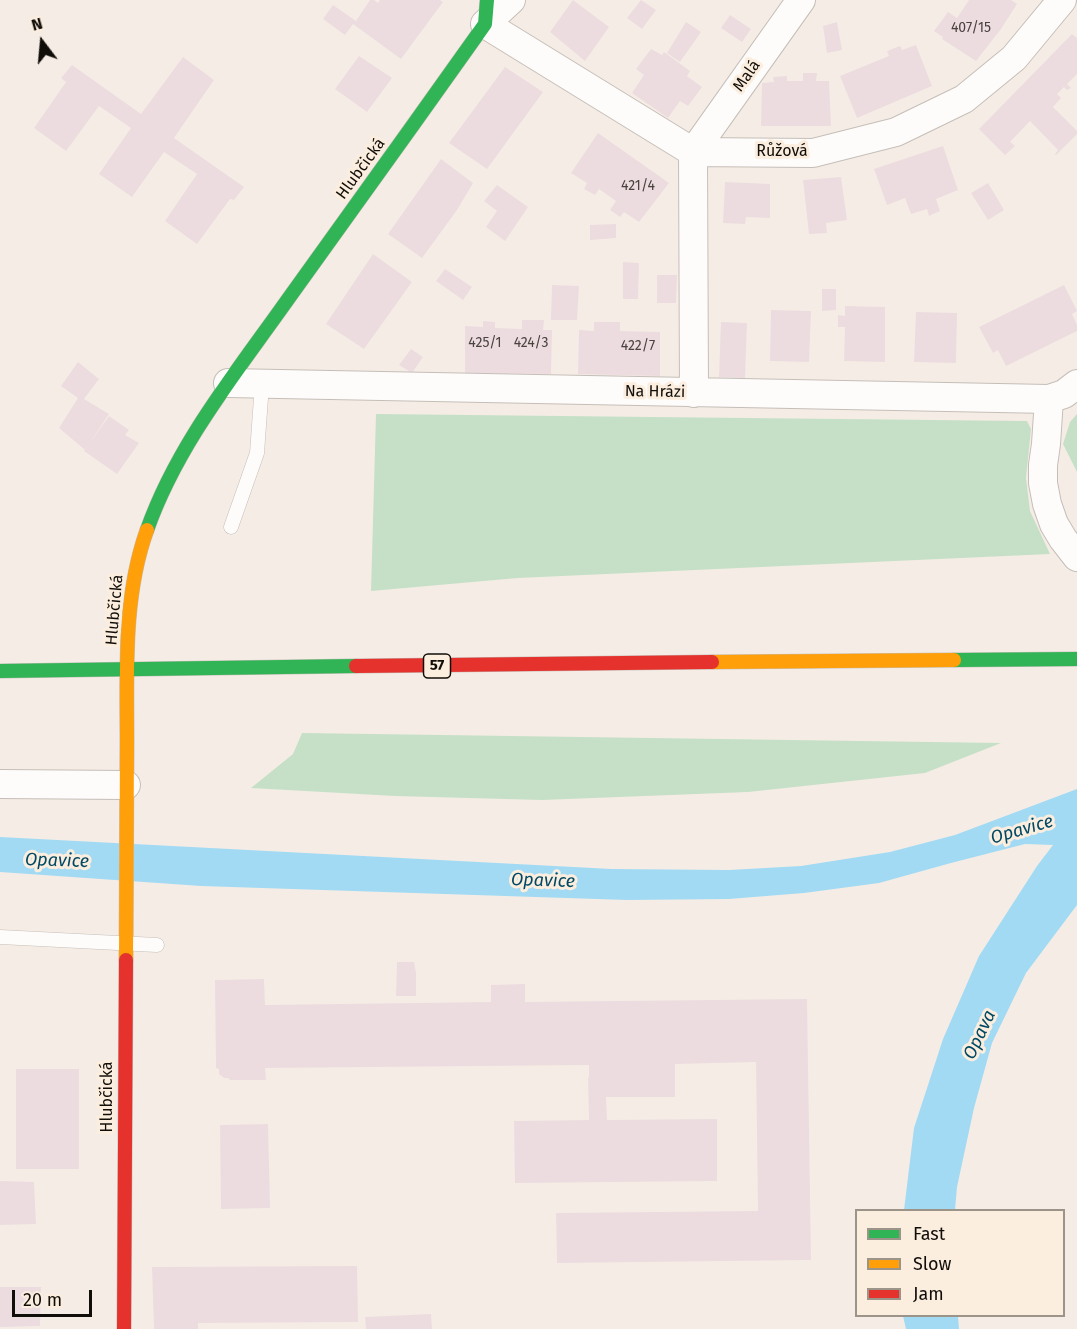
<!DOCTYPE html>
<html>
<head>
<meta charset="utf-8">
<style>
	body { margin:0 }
	#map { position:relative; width:1077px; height:1329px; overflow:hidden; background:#f5ede5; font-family:"Fira Sans",sans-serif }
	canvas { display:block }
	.legend { position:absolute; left:855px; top:1209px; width:210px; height:108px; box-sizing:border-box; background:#fbeedf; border:2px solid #9d9489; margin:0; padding:8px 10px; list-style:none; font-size:18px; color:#110d08 }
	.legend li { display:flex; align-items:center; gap:12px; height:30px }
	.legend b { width:30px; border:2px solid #9d9489 }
	.north { position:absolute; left:12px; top:12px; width:60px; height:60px; -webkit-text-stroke:4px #fbeedf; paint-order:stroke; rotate:344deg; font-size:16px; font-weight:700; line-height:24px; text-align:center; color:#110d08 }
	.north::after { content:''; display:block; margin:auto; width:21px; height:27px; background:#110d08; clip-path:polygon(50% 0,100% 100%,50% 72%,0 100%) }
	.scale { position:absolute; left:12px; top:1290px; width:80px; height:27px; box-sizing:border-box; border:3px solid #110d08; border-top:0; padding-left:8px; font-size:18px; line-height:21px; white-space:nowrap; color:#110d08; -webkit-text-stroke:4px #fbeedf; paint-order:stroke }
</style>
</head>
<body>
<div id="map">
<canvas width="1077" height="1329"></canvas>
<ul class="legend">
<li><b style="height:8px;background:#30b455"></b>Fast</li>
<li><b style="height:8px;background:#ff9f0a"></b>Slow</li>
<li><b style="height:8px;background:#e5322d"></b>Jam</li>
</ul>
<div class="north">N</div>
<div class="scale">20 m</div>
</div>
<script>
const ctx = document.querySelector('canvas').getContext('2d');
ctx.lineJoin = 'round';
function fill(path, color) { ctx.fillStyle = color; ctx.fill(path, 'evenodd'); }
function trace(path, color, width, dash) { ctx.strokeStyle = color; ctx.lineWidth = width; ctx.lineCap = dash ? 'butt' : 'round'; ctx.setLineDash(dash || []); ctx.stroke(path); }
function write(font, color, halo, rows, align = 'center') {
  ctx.font = font + ' "Fira Sans",sans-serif'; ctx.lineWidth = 6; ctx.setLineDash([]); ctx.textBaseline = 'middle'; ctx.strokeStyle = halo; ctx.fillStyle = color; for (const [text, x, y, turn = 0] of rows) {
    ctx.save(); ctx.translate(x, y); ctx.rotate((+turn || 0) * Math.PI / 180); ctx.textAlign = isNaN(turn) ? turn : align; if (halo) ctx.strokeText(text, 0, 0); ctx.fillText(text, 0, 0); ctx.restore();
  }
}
fill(new Path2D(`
	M376,414L1027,421L1031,429L1026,478L1030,511L1050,554L518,578L371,591Z
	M1077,414V472L1063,444L1070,422Z
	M302,733L1001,743L925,773L748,792L542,800L395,796L251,788L293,754Z`), '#c6e0c7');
fill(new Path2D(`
	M1077,789V905L1026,973L992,1043L974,1108L957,1187L955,1210H904L914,1128L943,1039L979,956L1037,866L1053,845L1025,844L951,863L879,883L804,893L729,899L627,900L201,886L0,872V837L612,869L729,870L801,866L890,852L955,835Z
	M903,1316H958L959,1329H906Z`), '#a2daf4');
fill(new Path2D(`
	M370,0H374L378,3L380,0H440L443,2L401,59L353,24L345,35L323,19L333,5L356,21Z
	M573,0L609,27L585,61L550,32Z
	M641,0L656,10L642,29L627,18Z
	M969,0H1011L1017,4L1001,29L976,61L942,39L943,37L934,31L948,12L957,18Z
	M730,15L751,29L742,42L721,28Z
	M686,22L701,32L680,62L667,53Z
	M837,22L842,50L827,53L823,26Z
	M1072,34L1077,38V74L1067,84L1071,88L1067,90L1064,87L1057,94L1061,98L1053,107L1077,131V134L1056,155L1055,154L1058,150L1030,121L1010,142L1015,146L1005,155L979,129Z
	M916,45L932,86L857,118L840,76L889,56L887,51L900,46L902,50Z
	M651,49L662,55L664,52L690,71L687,76L702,87L688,106L680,101L668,118L632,93L644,75L636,69Z
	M359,56L392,78L367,112L335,89Z
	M183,57L214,80L174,138L244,187L234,200L230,199L197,244L165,221L197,174L164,152L132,197L99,174L131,128L99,106L66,151L34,128L66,82L61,78L72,65L141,114Z
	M505,67L543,92L487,169L449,143Z
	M803,73H817L816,81H829L831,126H761L762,83L774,82L773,77L787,76V81H803Z
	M598,133L669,183L639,222L624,212L620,217L610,210L616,201L599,189L595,195L584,189L587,183L571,173Z
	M943,146L958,190L936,199L940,211L929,216L927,209L911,214L905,198L887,205L874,169Z
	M441,159L473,183L457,210L422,258L388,234Z
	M841,177L847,220L826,223L827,233L809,234L803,180Z
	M725,182L770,184V218L746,217L745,224L723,223Z
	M988,183L1004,210L988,220L971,193Z
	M497,185L528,207L505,241L486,227L497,211L484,201Z
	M616,224V238L590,240V225Z
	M373,254L412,282L364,349L326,324Z
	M623,262L639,263L638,299H623Z
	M445,269L472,287L463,300L436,281Z
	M657,275H677L676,303H657Z
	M552,285L579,286L577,320H551Z
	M1064,285L1077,311L1072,314L1077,325V331L1006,366L998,350L993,353L979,327Z
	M822,289H836V310L822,311Z
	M845,306L885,307V362L844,361L845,327H838V315L845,316Z
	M771,310L811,311L809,362L770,361Z
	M916,312L957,313L956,363L914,362Z
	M522,320H544L543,330H552L551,374L465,373V326L483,327V321L495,322V328L522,329Z
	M594,322H620V331L660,332V376L578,374L579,330L594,331Z
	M721,322L747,323L745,378L719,377Z
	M411,349L423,357L412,373L399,365Z
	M78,362L99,379L84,399L109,414L85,450L59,428L78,398L61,386Z
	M109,416L129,430L125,435L139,443L117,474L84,451Z
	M397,962H414L416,973V996H396Z
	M264,979L265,1005L491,1002V985L525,984V1002L807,999L811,1260L557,1263L556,1213L758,1211L756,1062L675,1064V1097H606L607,1120L717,1119V1181L515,1183L514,1121L589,1120L588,1078L589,1077V1065L265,1068L266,1080H230L228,1078H224L219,1074V1069L216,1068L215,980Z
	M16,1069H79V1169H16Z
	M268,1124L270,1208L221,1209L220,1125Z
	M0,1181L34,1182L36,1224L0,1225Z
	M357,1266L358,1322L198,1323V1329H154L152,1267Z
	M0,1287H41L40,1326L0,1327Z
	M431,1314L432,1329H366L365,1317Z`), '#ecdcdf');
const lane = new Path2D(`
	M231,527L257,453L262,384
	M0,937L157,945`);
const street = new Path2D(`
	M511,0L485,24L693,152L813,153L896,132L964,99L1014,58L1062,0
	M228,383L1049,399L1064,394L1077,384
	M694,393L693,152L801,0
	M1049,399L1046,444L1043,465V483L1047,504L1054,524L1063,539L1077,557
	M0,784L126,785`);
const fast = new Path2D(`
	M147,530C177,445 235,374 286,302C353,209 419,117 485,24L487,0
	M954,660L1077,659
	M0,671L356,666`);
const slow = new Path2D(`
	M712,662L954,660
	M126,960C126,887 126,814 127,741C127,671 123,596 147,530`);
const jam = new Path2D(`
	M356,666L712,662
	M124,1329L126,960`);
trace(lane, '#c5beb8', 15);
trace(street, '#c5beb8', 30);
trace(fast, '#c5beb8', 15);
trace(slow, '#c5beb8', 15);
trace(jam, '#c5beb8', 15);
trace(lane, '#fefcfb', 14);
trace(street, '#fefcfb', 28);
trace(fast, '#30b455', 14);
trace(slow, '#ff9f0a', 14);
trace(jam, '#e5322d', 14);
write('14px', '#49423f', null, [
	["407/15",971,28],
	["421/4",638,186],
	["425/1",485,343],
	["424/3",531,343],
	["422/7",638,346]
]);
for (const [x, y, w] of [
	[437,666,27]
]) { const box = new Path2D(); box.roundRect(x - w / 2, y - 12, w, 24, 4.5); ctx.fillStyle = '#fbeedf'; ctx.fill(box); trace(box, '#110d08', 1.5); }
write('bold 15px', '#110d08', null, [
	["57",437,666]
]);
write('16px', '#110d08', '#fbeedf', [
	["Malá",747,76,-55],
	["Růžová",782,152],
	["Hlubčická",361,169,-54],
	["Na Hrázi",655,392,1],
	["Hlubčická",115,610,-85],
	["Hlubčická",108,1097,-90]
]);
write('italic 18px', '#004964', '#fbeedf', [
	["Opavice",1022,830,-16],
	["Opavice",57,861,2],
	["Opavice",543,881,2],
	["Opava",980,1035,-65]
]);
</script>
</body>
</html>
